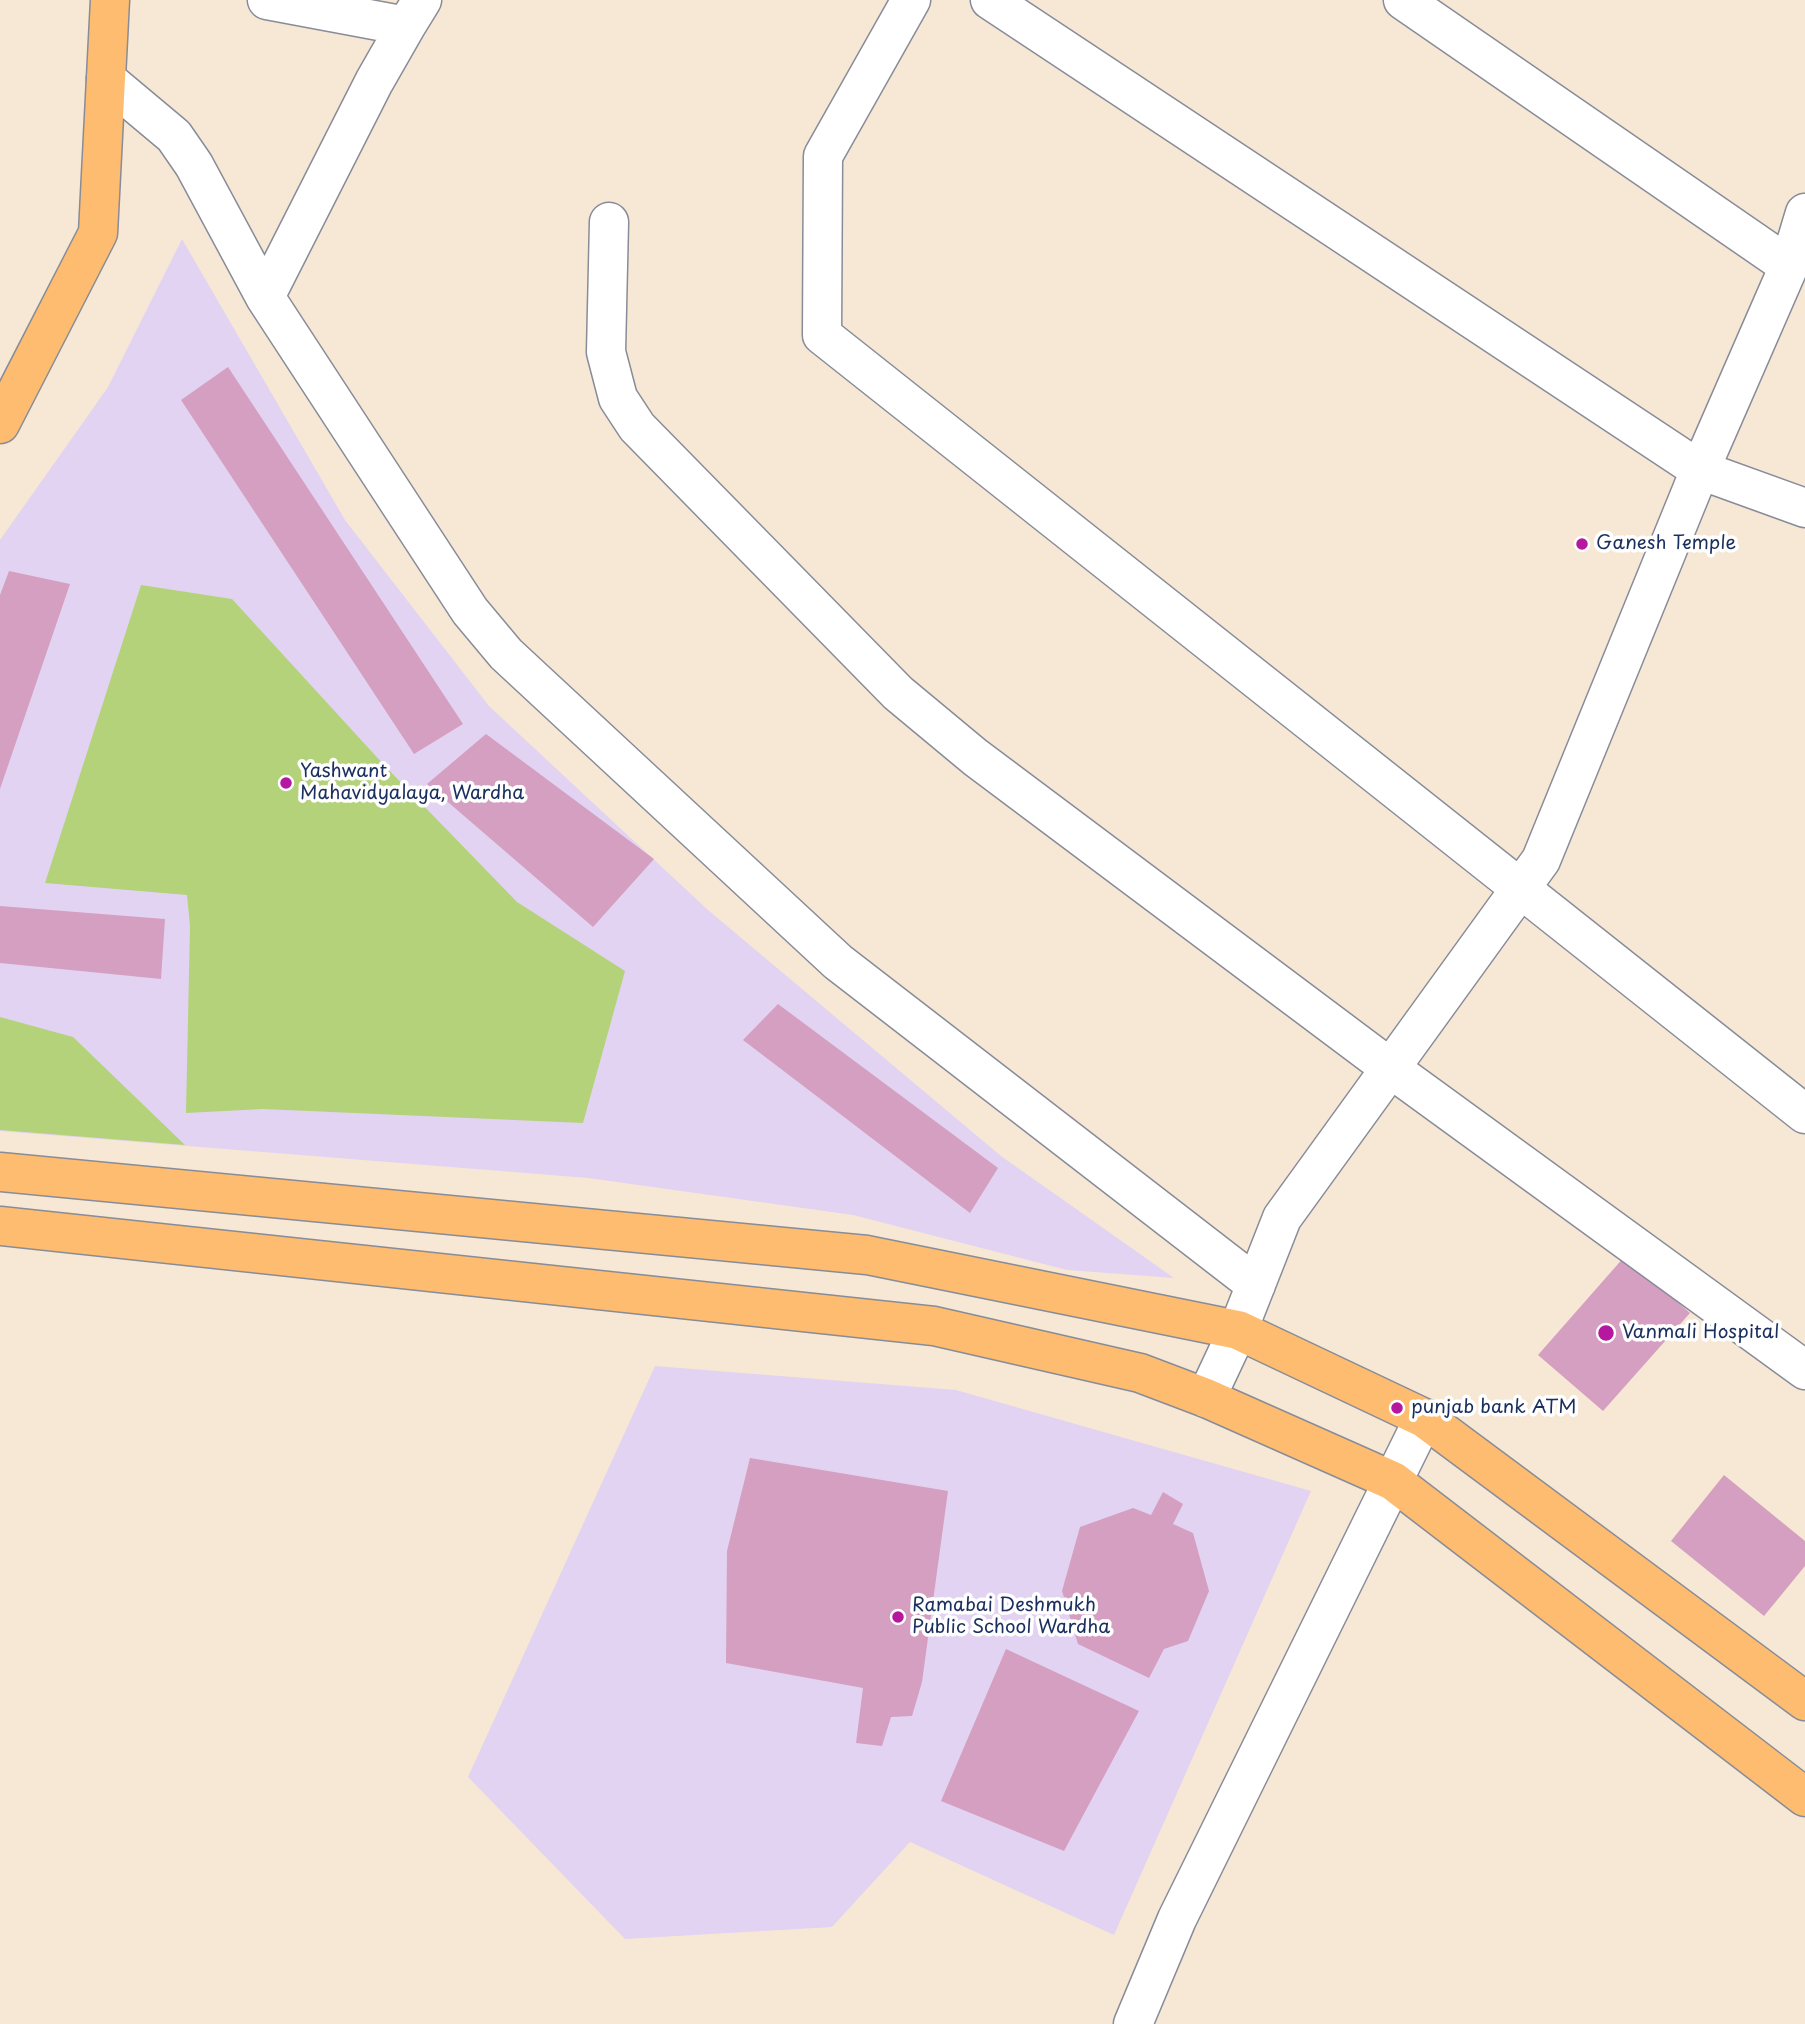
<!DOCTYPE html>
<html>
<head>
<meta charset="utf-8">
<style>
	body { margin:0 }
	canvas { display:block; background:#f6e8d4 }
</style>
</head>
<body>
<canvas width="1805" height="2024"></canvas>
<script>
const ctx = document.querySelector('canvas').getContext('2d');
ctx.lineJoin = 'round';
function fill(path, color) { ctx.fillStyle = color; ctx.fill(path, 'evenodd'); }
function trace(path, color, width, dash) { ctx.strokeStyle = color; ctx.lineWidth = width; ctx.lineCap = dash ? 'butt' : 'round'; ctx.setLineDash(dash || []); ctx.stroke(path); }
function write(font, color, halo, rows, align = 'center') {
  ctx.font = font + ' "Playpen Sans",sans-serif'; ctx.lineWidth = 7; ctx.setLineDash([]); ctx.textBaseline = 'middle'; ctx.strokeStyle = halo; ctx.fillStyle = color; for (const [text, x, y, turn = 0] of rows) {
    ctx.save(); ctx.translate(x, y); ctx.rotate((+turn || 0) * Math.PI / 180); ctx.textAlign = isNaN(turn) ? turn : align; if (halo) ctx.strokeText(text, 0, 0); ctx.fillText(text, 0, 0); ctx.restore();
  }
}
fill(new Path2D(`
	M182,239L345,520L489,706L708,910L1001,1156L1174,1278L1067,1270L853,1215L588,1178L0,1131V540L108,387Z
	M655,1366L956,1390L1311,1491L1114,1935L910,1842L832,1927L625,1939L468,1777Z`), '#e3d3f2');
fill(new Path2D(`
	M141,585L232,599L384,765L517,902L625,971L583,1123L263,1109L186,1113L190,926L187,895L45,883Z
	M0,1017L73,1037L185,1145L0,1130Z`), '#b3d279');
fill(new Path2D(`
	M228,367L463,724L414,754L181,400Z
	M9,571L70,584L0,789V595Z
	M486,734L654,859L593,927L427,784Z
	M0,906L165,919L161,979L0,963Z
	M778,1004L998,1168L970,1213L743,1040Z
	M1625,1256L1690,1313L1603,1411L1538,1355Z
	M750,1458L948,1491L922,1682L912,1716L891,1717L882,1746L856,1743L863,1688L726,1663L727,1551Z
	M1724,1475L1805,1541V1566L1764,1616L1671,1541Z
	M1163,1492L1183,1504L1173,1524L1193,1533L1209,1591L1188,1641L1164,1649L1149,1678L1078,1644L1062,1591L1080,1527L1133,1508L1151,1515Z
	M1006,1649L1139,1711L1064,1851L941,1801Z`), '#d49fc0');
const minor = new Path2D(`
	M267,0L406,26L422,0
	M911,0L823,156L822,335L1805,1114
	M990,0L1700,470L1805,508
	M1403,0L1789,266
	M106,79L174,136L194,165L265,297L470,611L506,654L838,962L1256,1285
	M609,222L606,352L618,398L637,427L898,693L975,757L1390,1068L1805,1370
	M265,297L374,82L406,26
	M1206,1398L1238,1330L1282,1218L1541,860L1700,470L1789,266L1805,213
	M1133,2024L1177,1919L1424,1418`);
const major = new Path2D(`
	M0,424L98,233L110,0
	M0,1172L867,1255L1238,1330L1424,1418L1805,1701
	M0,1226L934,1326L1140,1373L1206,1398L1393,1481L1805,1797`);
trace(minor, '#888c99', 41);
trace(major, '#888c99', 41);
trace(minor, '#fff', 38);
trace(major, '#fdbc6f', 38);
for (const [x, y, r, color] of [
	[1582,544,7,"#b5179e"],
	[286,783,7,"#b5179e"],
	[1606,1333,9,"#b5179e"],
	[1397,1408,7,"#b5179e"],
	[898,1617,7,"#b5179e"]
]) { const dot = new Path2D(); dot.arc(x, y, r, 0, 2 * Math.PI); ctx.fillStyle = color; ctx.fill(dot); trace(dot, '#fff', 2.5); }
write('19px', '#1b2f5e', '#fff', [
	["Ganesh Temple",1596,544],
	["Yashwant",300,772],
	["Mahavidyalaya, Wardha",300,794],
	["Vanmali Hospital",1622,1333],
	["punjab bank ATM",1411,1408],
	["Ramabai Deshmukh",912,1606],
	["Public School Wardha",912,1628]
], 'left');
</script>
</body>
</html>
